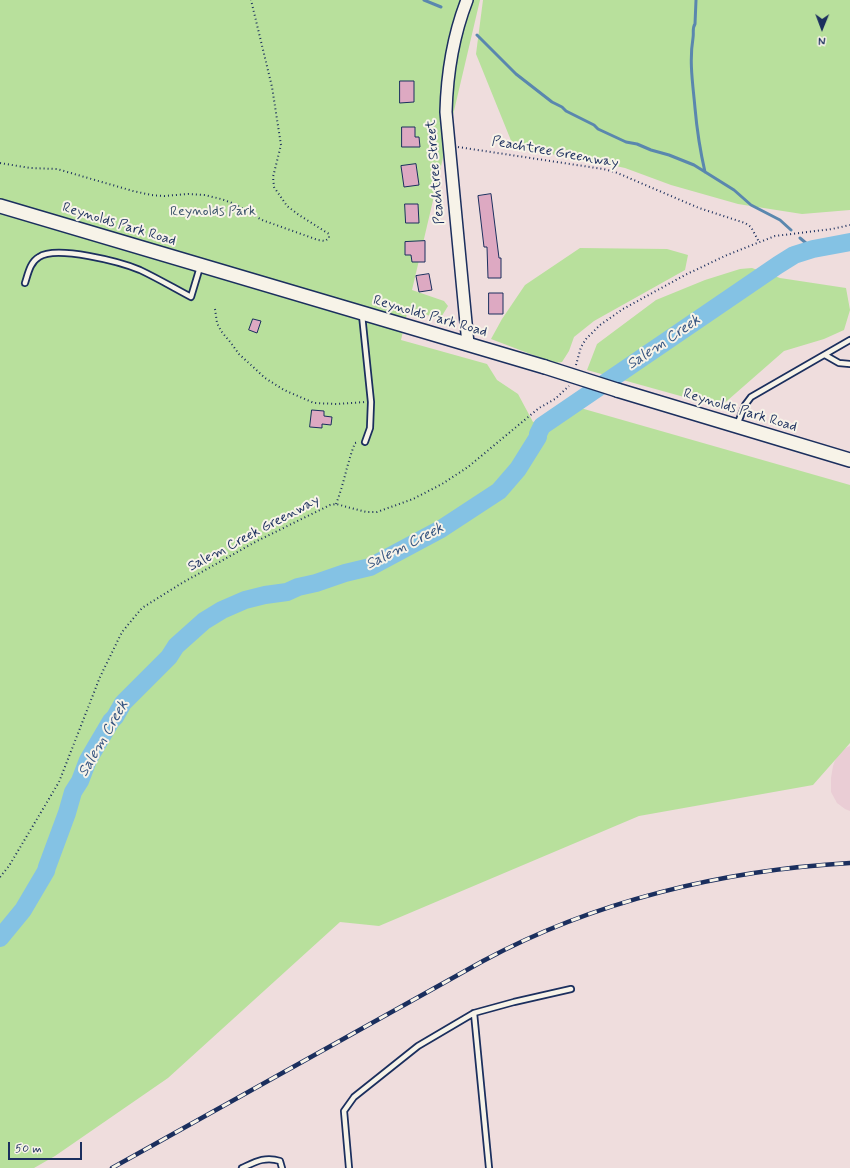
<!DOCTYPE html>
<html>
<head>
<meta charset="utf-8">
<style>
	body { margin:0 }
	#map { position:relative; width:850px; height:1168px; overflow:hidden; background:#efdddd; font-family:Mynerve,sans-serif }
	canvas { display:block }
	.north { position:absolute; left:802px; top:8px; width:40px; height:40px; -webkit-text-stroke:3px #f7f3e8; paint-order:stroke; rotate:181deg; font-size:11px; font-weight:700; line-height:16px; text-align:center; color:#1b2f5e }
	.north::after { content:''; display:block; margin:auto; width:14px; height:18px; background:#1b2f5e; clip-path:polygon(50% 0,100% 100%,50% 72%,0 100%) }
	.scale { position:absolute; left:8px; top:1142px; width:74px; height:18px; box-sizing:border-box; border:2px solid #1b2f5e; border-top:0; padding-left:5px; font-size:12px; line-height:14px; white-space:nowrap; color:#1b2f5e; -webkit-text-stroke:3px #f7f3e8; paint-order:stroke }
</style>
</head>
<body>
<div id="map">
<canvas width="850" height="1168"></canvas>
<div class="north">N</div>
<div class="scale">50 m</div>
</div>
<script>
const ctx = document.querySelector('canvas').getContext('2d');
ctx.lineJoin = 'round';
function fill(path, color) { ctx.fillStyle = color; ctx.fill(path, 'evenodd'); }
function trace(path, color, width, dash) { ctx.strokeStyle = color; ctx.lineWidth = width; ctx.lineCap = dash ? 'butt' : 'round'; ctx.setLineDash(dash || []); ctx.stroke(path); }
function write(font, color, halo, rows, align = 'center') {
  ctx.font = font + ' Mynerve,sans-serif'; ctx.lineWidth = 4; ctx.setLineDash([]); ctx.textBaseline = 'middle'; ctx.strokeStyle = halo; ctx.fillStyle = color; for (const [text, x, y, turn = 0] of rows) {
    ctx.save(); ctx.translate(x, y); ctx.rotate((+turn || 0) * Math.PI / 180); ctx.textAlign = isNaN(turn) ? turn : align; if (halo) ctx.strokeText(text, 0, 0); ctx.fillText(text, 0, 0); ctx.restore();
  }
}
fill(new Path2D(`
	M850,746V811L845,809L837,803L831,792V778L833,766L837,755L843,749Z`), '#eacdd5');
fill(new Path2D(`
	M0,0H480L412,290L444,301L448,306L440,319L408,309L401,340L487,364L497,380L518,394L533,422L577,407L850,485V743L813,785L639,816L379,926L340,922L168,1078L55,1156L34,1168H0Z
	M483,0H850V210L802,214L738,204L671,185L625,168L593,161L538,152L512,143L476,54Z
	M580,248L667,249L688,255L685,270L594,321L574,337L569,351L562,362L554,363L491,339L502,319L525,285Z
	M752,268L780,278L846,288L850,310L844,330L824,339L784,351L720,407L587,370L597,344L656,300L705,280L740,269Z`), '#b8e09c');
trace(new Path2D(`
	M424,0L441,7
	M696,0L695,24C692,28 694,33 693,38C689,62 693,85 695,108C697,131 700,150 705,172
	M477,35L516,74L552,102L562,107L566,111L594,125L598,129L626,142L637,144L651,150L669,155L694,165L734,190L751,205L780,220L791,230
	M800,238L813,249`), '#5a87ae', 3);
trace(new Path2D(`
	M0,938L23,910L46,871L47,867L67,813L73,792L80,781L88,760L111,721L115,717L123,703L169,657L176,646L204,621L222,610L245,600L265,595L287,592L298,587L316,583L345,573L370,567L441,529L499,491L518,469L538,437V434L542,426L778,265L794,255L813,249L850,242`), '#84c2e4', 18);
const building = new Path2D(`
	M400,81H414V102L400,103Z
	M402,127H415V137H419L420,147H402Z
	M416,164L419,185L404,187L401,166Z
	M491,194L499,258H501V278H488L487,247H484L478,196Z
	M405,204H418L419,223H406Z
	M425,241V262H412L411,255H405V242Z
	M429,274L432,290L419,292L416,276Z
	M489,293H503V314H489Z
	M253,319L261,321L257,333L249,330Z
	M312,410L324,411V416L332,417L331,425L322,424V428L310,427Z`);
fill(building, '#dda9c2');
trace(building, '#1b2f5e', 1);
const service = new Path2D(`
	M25,283C28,274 30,262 39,257C56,245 121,262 140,270C157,278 174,288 191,297L200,267
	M362,315L371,402L370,428L365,442
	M825,355L839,363L850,364
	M737,425L745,405L751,397L850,340
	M474,1013L489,1168
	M242,1168C255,1162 265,1156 280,1161L282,1168
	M349,1168L344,1111L354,1097L418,1046L474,1013L514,1002L571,989`);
const tertiary = new Path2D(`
	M467,0C453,36 447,74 446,112L468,344`);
const secondary = new Path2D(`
	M0,206L545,367
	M617,390L850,460`);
trace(service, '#1b2f5e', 8);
trace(tertiary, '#1b2f5e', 14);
trace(secondary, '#1b2f5e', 16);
trace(new Path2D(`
	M458,147L603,169L615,172L699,208L745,223L751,227L759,242
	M0,163L30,168L57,169L133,191L151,195L164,196L188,194L205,195L221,199L235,204L262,220L318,240L325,241L329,238V234L299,215L287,206L274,187L273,177L281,145L272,87L251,0
	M215,309L217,323L221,331L231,343L239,354L265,378L284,390L314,403L337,404L365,402
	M576,365L581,347L586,339L600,325L623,309L685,275L727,255L775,236L832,229L850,225
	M336,504C344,484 347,463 355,443L359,442
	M0,877L9,866L59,782L100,677L122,632L142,608L182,583L257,541L330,505L336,504L366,512H377L413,499L442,484L468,467L539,408L555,399L569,386`), '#1b2f5e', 2, [1, 3]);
trace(service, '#f7f3e8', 4.5);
trace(tertiary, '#f7f3e8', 11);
trace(secondary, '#f7f3e8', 13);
const rail = new Path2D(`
	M112,1168L483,961C594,901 724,870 850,863`);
trace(rail, '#1b2f5e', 4.5);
trace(rail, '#f7f3e8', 3, [9]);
const secondaryBridge = new Path2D(`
	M545,367L617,390`);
trace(secondaryBridge, '#1b2f5e', 16, []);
trace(secondaryBridge, '#f7f3e8', 13);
write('14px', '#1b2f5e', '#f7f3e8', [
	["Peachtree Greenway",555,153,10],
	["Peachtree Street",436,172,-95],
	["Reynolds Park Road",119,225,17],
	["Reynolds Park Road",430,317,16],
	["Reynolds Park Road",740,411,17],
	["Salem Creek Greenway",254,534,-28]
]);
write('14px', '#3a526a', '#f7f3e8', [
	["Reynolds Park",213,212]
]);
write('italic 15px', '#355480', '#f7f3e8', [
	["Salem Creek",664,343,-34],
	["Salem Creek",405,547,-27],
	["Salem Creek",104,739,-60]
]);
</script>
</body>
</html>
